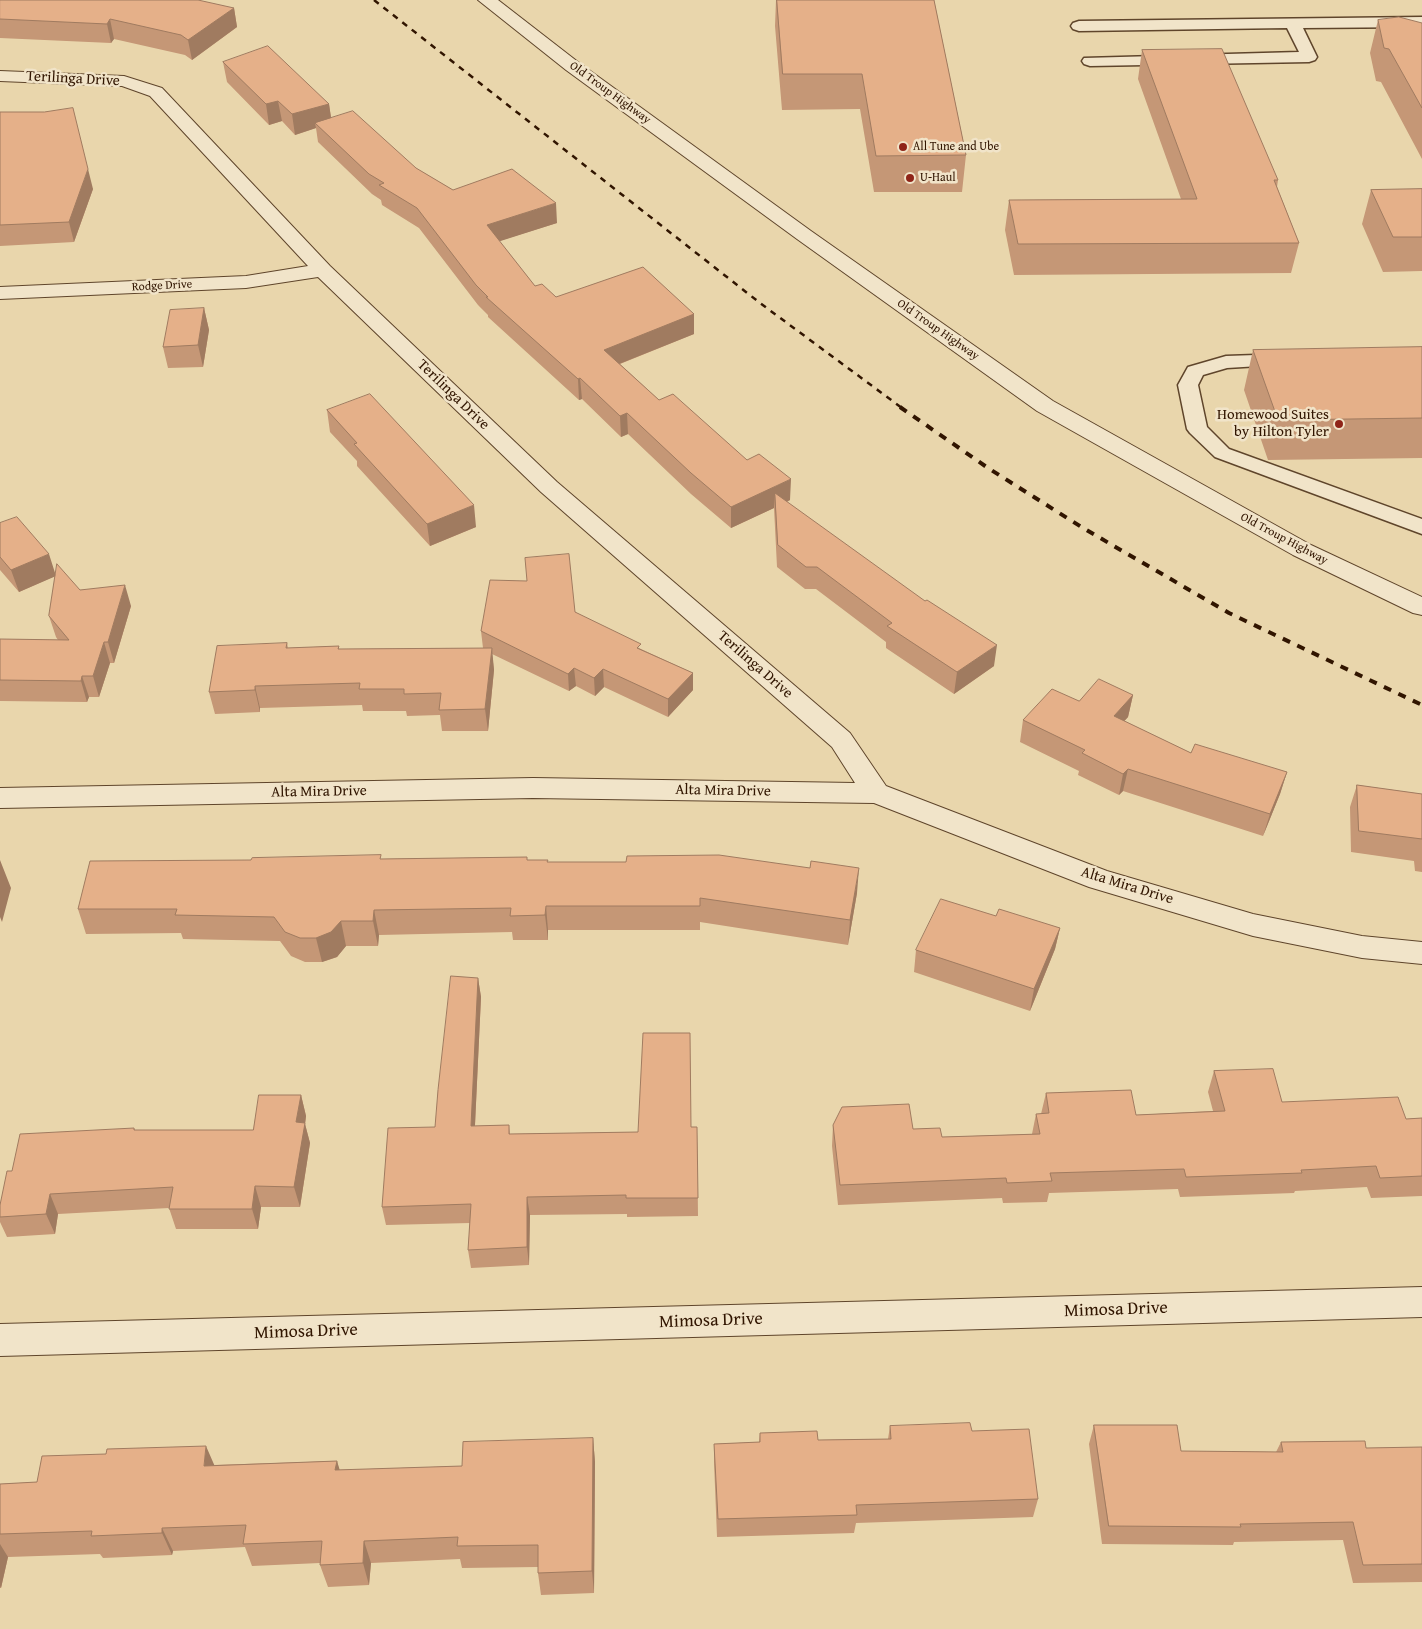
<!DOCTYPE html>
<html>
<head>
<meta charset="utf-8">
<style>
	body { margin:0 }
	canvas { display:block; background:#e9d6ac }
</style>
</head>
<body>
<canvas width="1422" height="1629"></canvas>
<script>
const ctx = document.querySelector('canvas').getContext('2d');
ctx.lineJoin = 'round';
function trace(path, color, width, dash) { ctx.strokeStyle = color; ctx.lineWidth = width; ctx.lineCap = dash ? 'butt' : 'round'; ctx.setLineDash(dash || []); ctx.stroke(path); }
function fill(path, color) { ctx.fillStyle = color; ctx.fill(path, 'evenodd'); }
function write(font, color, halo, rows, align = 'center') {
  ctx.font = font + ' "Gentium Book Plus",serif'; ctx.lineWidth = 5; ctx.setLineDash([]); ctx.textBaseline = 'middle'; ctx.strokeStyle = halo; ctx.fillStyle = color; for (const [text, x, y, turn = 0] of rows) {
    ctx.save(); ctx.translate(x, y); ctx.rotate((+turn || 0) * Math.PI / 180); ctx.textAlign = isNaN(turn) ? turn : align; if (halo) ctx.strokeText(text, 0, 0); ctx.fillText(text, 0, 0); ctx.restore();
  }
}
const service = new Path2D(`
	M1422,17V27L1303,28L1317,57L1315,60L1309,62L1090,66L1084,64L1082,61L1084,58L1299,52L1287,28L1079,31L1073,29L1071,26L1073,23L1079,21Z
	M1285,354L1292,356L1295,360L1292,364L1227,368L1203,375L1198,385L1207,427L1229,449L1422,519V534L1215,457L1190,433L1187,429L1178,385L1188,367L1226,356Z`);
const minor = new Path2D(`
	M478,0H498L578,62L811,231L1053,401L1311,545L1422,597V615L1413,613L1293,555L1037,411L797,239L566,70Z
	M0,71L124,76L162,88L330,266L557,482L850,733L886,786L1107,871L1253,914L1362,936L1422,942V964L1362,958L1253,936L1089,887L874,803L533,798L0,808V788L533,778L855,783L832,747L541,492L318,277L246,288L0,299V287L246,276L308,266L150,96L122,86L0,81Z
	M1422,1287V1317L0,1356V1324Z`);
trace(service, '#5f452b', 3);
trace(minor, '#5f452b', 2);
fill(service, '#f1e4c9');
fill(minor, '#f1e4c9');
trace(new Path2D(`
	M374,0L760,303L902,408`), '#311500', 2.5, [6, 6]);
trace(new Path2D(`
	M900,407L988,468L1083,528L1229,613L1422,705`), '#311500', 4, [8, 8]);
fill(new Path2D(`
	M0,0L234,8L237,27L192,60L185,55L114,39L111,43L0,38Z
	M776,0H934L966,155L962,192H874L860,109L782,110L775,26Z
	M1378,20L1422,23V159L1381,82L1376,81L1370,53Z
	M1142,50L1278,180L1277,187L1299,243L1291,273L1014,275L1005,230L1009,200L1181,199L1138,79Z
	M223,62L329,104L331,118L453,190L557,223L499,241L535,286L556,297L694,314V334L620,364L659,400L790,500L787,502L994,666L954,694L886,648V642L816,589H805L777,567L774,508L731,528L691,494L628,434L621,437L582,399L579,400L488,317V315L478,305L419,228L382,205L381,200L372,194L318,142L316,128L295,135L282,121L269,125L227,82Z
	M0,112L93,189L74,242L0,246Z
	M1422,189V271L1383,272L1362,224L1371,190Z
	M204,308L209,330L203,367L168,368L163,347Z
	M1422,347V458L1268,460L1244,390L1253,350Z
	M327,410L476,527L430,546L357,466V461L330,432Z
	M0,523L56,575L80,590L131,606L114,663H110L99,697H89L87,702L0,701V639L58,640L56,637L49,616L55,576L19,592L0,570Z
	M575,612L641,649L693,673V690L668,717L604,687L595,696L576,686L569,691L492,654L494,670L488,731H442L440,715L407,716L406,711H363L362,705L260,708V712L215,714L209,692L287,643L288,648L339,646V649L483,648L481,631Z
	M1133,695L1128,717L1124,721L1191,753L1287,772L1280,794L1263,836L1123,791L1119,795L1078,775L1079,771L1020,742L1023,720L1079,701Z
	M1357,785L1422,794V872L1415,871L1414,861L1351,852L1350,807Z
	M527,857V860L548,862L857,893L848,945L700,922V930H548V940H513L512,932L379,935L378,946H346L337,957L322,962H305L291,956L280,941L183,939L181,933L86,934L78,909L381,859Z
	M996,916L1060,928L1055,949L1030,1011L914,972L916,950Z
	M478,978L481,997L475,1126L509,1125L510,1134L638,1132L697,1127L698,1216L627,1217V1214L530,1215L529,1265L471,1268L468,1250L470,1223L386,1225L382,1207L435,1127Z
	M1214,1071L1282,1102L1406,1119L1422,1118V1196L1371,1198L1367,1187L1295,1191L1294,1193L1180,1197L1178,1189L1049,1193L1047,1202L1003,1203L1002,1198L838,1205L832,1146L833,1125L913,1129L942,1137L1032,1134L1036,1114H1041L1046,1093L1136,1115L1213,1111L1208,1092Z
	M301,1095L306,1116L305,1124L310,1143L300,1207H261L258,1229H176L169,1208L58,1214L55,1234L7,1237L0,1222V1205L12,1171L134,1128L135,1130H253Z
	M1094,1425L1181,1451L1276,1452L1281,1442L1366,1448L1422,1447V1582L1353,1583L1343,1540L1234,1542L1233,1545L1102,1544L1089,1444Z
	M890,1426L972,1431L1038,1499L1033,1517L856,1523L854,1533L717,1537L714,1462V1444L759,1442L760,1433L818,1440L888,1439Z
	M593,1438L595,1462L594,1593L541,1595L538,1573V1567L462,1568L460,1559L371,1563L369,1585L328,1587L320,1565V1563L252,1566L245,1547L173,1551L172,1555L103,1558L100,1554L8,1557L1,1588H0V1484L37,1482L214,1465L337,1461L339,1470L462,1466Z`), '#c59776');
fill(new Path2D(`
	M234,8L237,27L192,60L188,40Z
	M110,19L114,39L111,43L107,24Z
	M278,101L282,121L269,125L266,104Z
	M329,104L332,124L315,123L316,128L295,135L292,114Z
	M88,169L93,189L74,242L69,222Z
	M556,203L557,223L488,245L487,225Z
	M204,308L209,330L203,367L198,345Z
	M694,314V334L604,370V350Z
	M580,378L582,399L579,400L578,379Z
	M627,413L628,434L621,437L620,416Z
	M791,479L790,500L775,507V493L774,508L731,528V507Z
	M474,505L476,527L430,546L427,524Z
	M49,554L56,576L19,592L11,570Z
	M125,585L131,606L114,663L108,642Z
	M104,642L110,663L99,697L93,676Z
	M997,645L994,666L954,694L957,672Z
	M492,648L494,670L488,731L485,709Z
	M574,668L576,686L569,691L568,674Z
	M603,669L604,687L595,696L594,678Z
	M693,673V690L668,717V699Z
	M82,676L89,697L87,702L81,681Z
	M255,686L260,708V712L255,690Z
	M1133,695L1128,717L1109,738L1114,716Z
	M1128,769L1123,791L1119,795L1123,774Z
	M1287,772L1280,794L1263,836L1270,814Z
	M0,860L11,888L2,922L0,917Z
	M859,868L857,893L848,945L850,920Z
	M546,906L548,930V940L545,915Z
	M374,910L379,935L378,946L373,921Z
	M341,921L346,946L337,957L322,962L316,938Z
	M1060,928L1055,949L1030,1011L1034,989Z
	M478,978L481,997L474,1145L471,1126Z
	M301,1095L306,1116L305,1124L310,1143L300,1207L294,1187L296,1122Z
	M255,1186L261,1207L258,1229L252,1209Z
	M50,1194L58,1214L55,1234L46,1214Z
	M527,1197L530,1215L529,1265L527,1247Z
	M593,1438L595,1462L594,1593L592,1571Z
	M206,1446L216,1469L204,1466Z
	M337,1461L344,1484L335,1470Z
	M162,1528L173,1551L172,1555L162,1533Z
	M364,1541L371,1563L369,1585L363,1563Z
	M0,1544L8,1557L1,1588L0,1586Z`), '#a07b60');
const building = new Path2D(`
	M0,0H198L234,8L188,40L181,35L110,19L107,24L0,19Z
	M777,0H934L966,155L876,156L862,74H783Z
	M1399,17L1422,23V108L1389,49L1384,48L1378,20Z
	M268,46L329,104L292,114L278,101L266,104L223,62Z
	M1222,49L1278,180H1274L1299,243L1018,244L1009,200L1197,199L1142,50Z
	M73,108L88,169L69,222L0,225V112H44Z
	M353,111L416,168L453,190L512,169L556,203L487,225L535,286L542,284L556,297L643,267L694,314L604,350L659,400L673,394L747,460L759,454L791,479L731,507L691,473L627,413L620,416L580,378L578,379L486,297H488L476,285L417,208L379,185L384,183L369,174L315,123Z
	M1422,189V237H1393L1371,190Z
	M204,308L198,345L163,347L170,310Z
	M1422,347V418L1278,420L1253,350Z
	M370,394L474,505L427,524L354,444L357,443L327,410Z
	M775,493L925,601L927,600L997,645L957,672L887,626L892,623L817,567H806L778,545Z
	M17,517L49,554L11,570L0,557V523Z
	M569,554L575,612L641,644L637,648L693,673L668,699L603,669L594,678L574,668L568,674L481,631L490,580L527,581L525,558Z
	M57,564L80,590L125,585L108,642H104L93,676H82L81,681L0,680V639L69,640L49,616Z
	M287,643L286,648L339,646L338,649L492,648L485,709L439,710L441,693L404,694V689H359L360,683L255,686V690L209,692L217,646Z
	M1099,679L1133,695L1114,716L1191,753L1195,744L1287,772L1270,814L1128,769L1123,774L1082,753L1085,750L1023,720L1052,689L1079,701Z
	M1357,785L1422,794V839L1359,831Z
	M381,855L380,859L527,857V860H548L547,862H626L627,856L719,855L810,868L811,861L859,868L850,920L700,898V906H546L545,915L510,916L511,908L374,910L373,921H341L331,932L316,938H300L285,932L274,917L175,915L177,909H78L90,861L251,860L252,858Z
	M941,899L996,916L999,909L1060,928L1034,989L916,950Z
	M451,976L478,978L471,1126L509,1125V1134L638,1132L643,1033H690L691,1127H697L698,1198H626V1195L527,1197V1247L468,1250L471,1204L382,1207L388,1128L435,1127L438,1090Z
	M1273,1069L1282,1102L1398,1097L1406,1119L1422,1118V1176L1380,1178L1376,1166L1301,1170L1302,1173L1186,1177L1184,1169L1050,1173L1052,1181L1007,1183L1006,1178L840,1185L833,1125L842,1107L909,1104L913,1129L940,1128L942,1137L1040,1134L1036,1114L1049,1113L1046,1093L1131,1090L1136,1115L1225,1111L1214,1071Z
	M259,1095H301L296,1122L305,1123L294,1187L255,1186L252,1209H169L173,1187L50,1194L46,1214L0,1217V1205L7,1171H12L20,1134L134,1128V1130H253Z
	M970,1423L972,1431L1029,1429L1038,1499L856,1505L857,1515L718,1519L714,1444L760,1442V1433L817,1431L818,1440L891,1439L890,1426Z
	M1094,1425H1177L1181,1451L1283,1452L1281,1442L1365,1441L1366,1448L1422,1447V1564L1363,1565L1353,1522L1240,1524L1241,1527L1109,1526Z
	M593,1438L592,1571L538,1573V1545L457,1546L458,1537L364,1541L363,1563L320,1565L322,1541L243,1544L246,1525L162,1528V1533L91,1536L92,1531L0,1534V1484L37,1482L42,1456L106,1454L107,1449L206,1446L204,1466L337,1461L335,1470L462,1466L463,1442Z`);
fill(building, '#e5b089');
trace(building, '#a07b60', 1);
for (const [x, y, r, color] of [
	[903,147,5,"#8f2418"],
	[910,178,5,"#8f2418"],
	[1339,424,5,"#8f2418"]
]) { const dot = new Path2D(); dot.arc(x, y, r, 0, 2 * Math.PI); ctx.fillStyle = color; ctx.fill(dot); trace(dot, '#f1e4c9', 2); }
write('12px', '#311500', '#f1e4c9', [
	["Old Troup Highway",610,93,36],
	["Rodge Drive",162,286,-3],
	["Old Troup Highway",938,330,35],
	["Old Troup Highway",1284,539,28]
]);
write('12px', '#311500', '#f1e4c9', [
	["All Tune and Ube",913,147],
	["U-Haul",920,178]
], 'left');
write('15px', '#311500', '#f1e4c9', [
	["Terilinga Drive",73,79,3],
	["Terilinga Drive",453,395,44],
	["Terilinga Drive",755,665,41],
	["Alta Mira Drive",723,791,1],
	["Alta Mira Drive",319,792,-1],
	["Alta Mira Drive",1127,886,17]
]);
write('15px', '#311500', '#f1e4c9', [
	["Homewood Suites",1329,415],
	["by Hilton Tyler",1329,432]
], 'right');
write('18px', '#311500', '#f1e4c9', [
	["Mimosa Drive",1116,1310,-2],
	["Mimosa Drive",711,1321,-2],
	["Mimosa Drive",306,1332,-2]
]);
</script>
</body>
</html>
